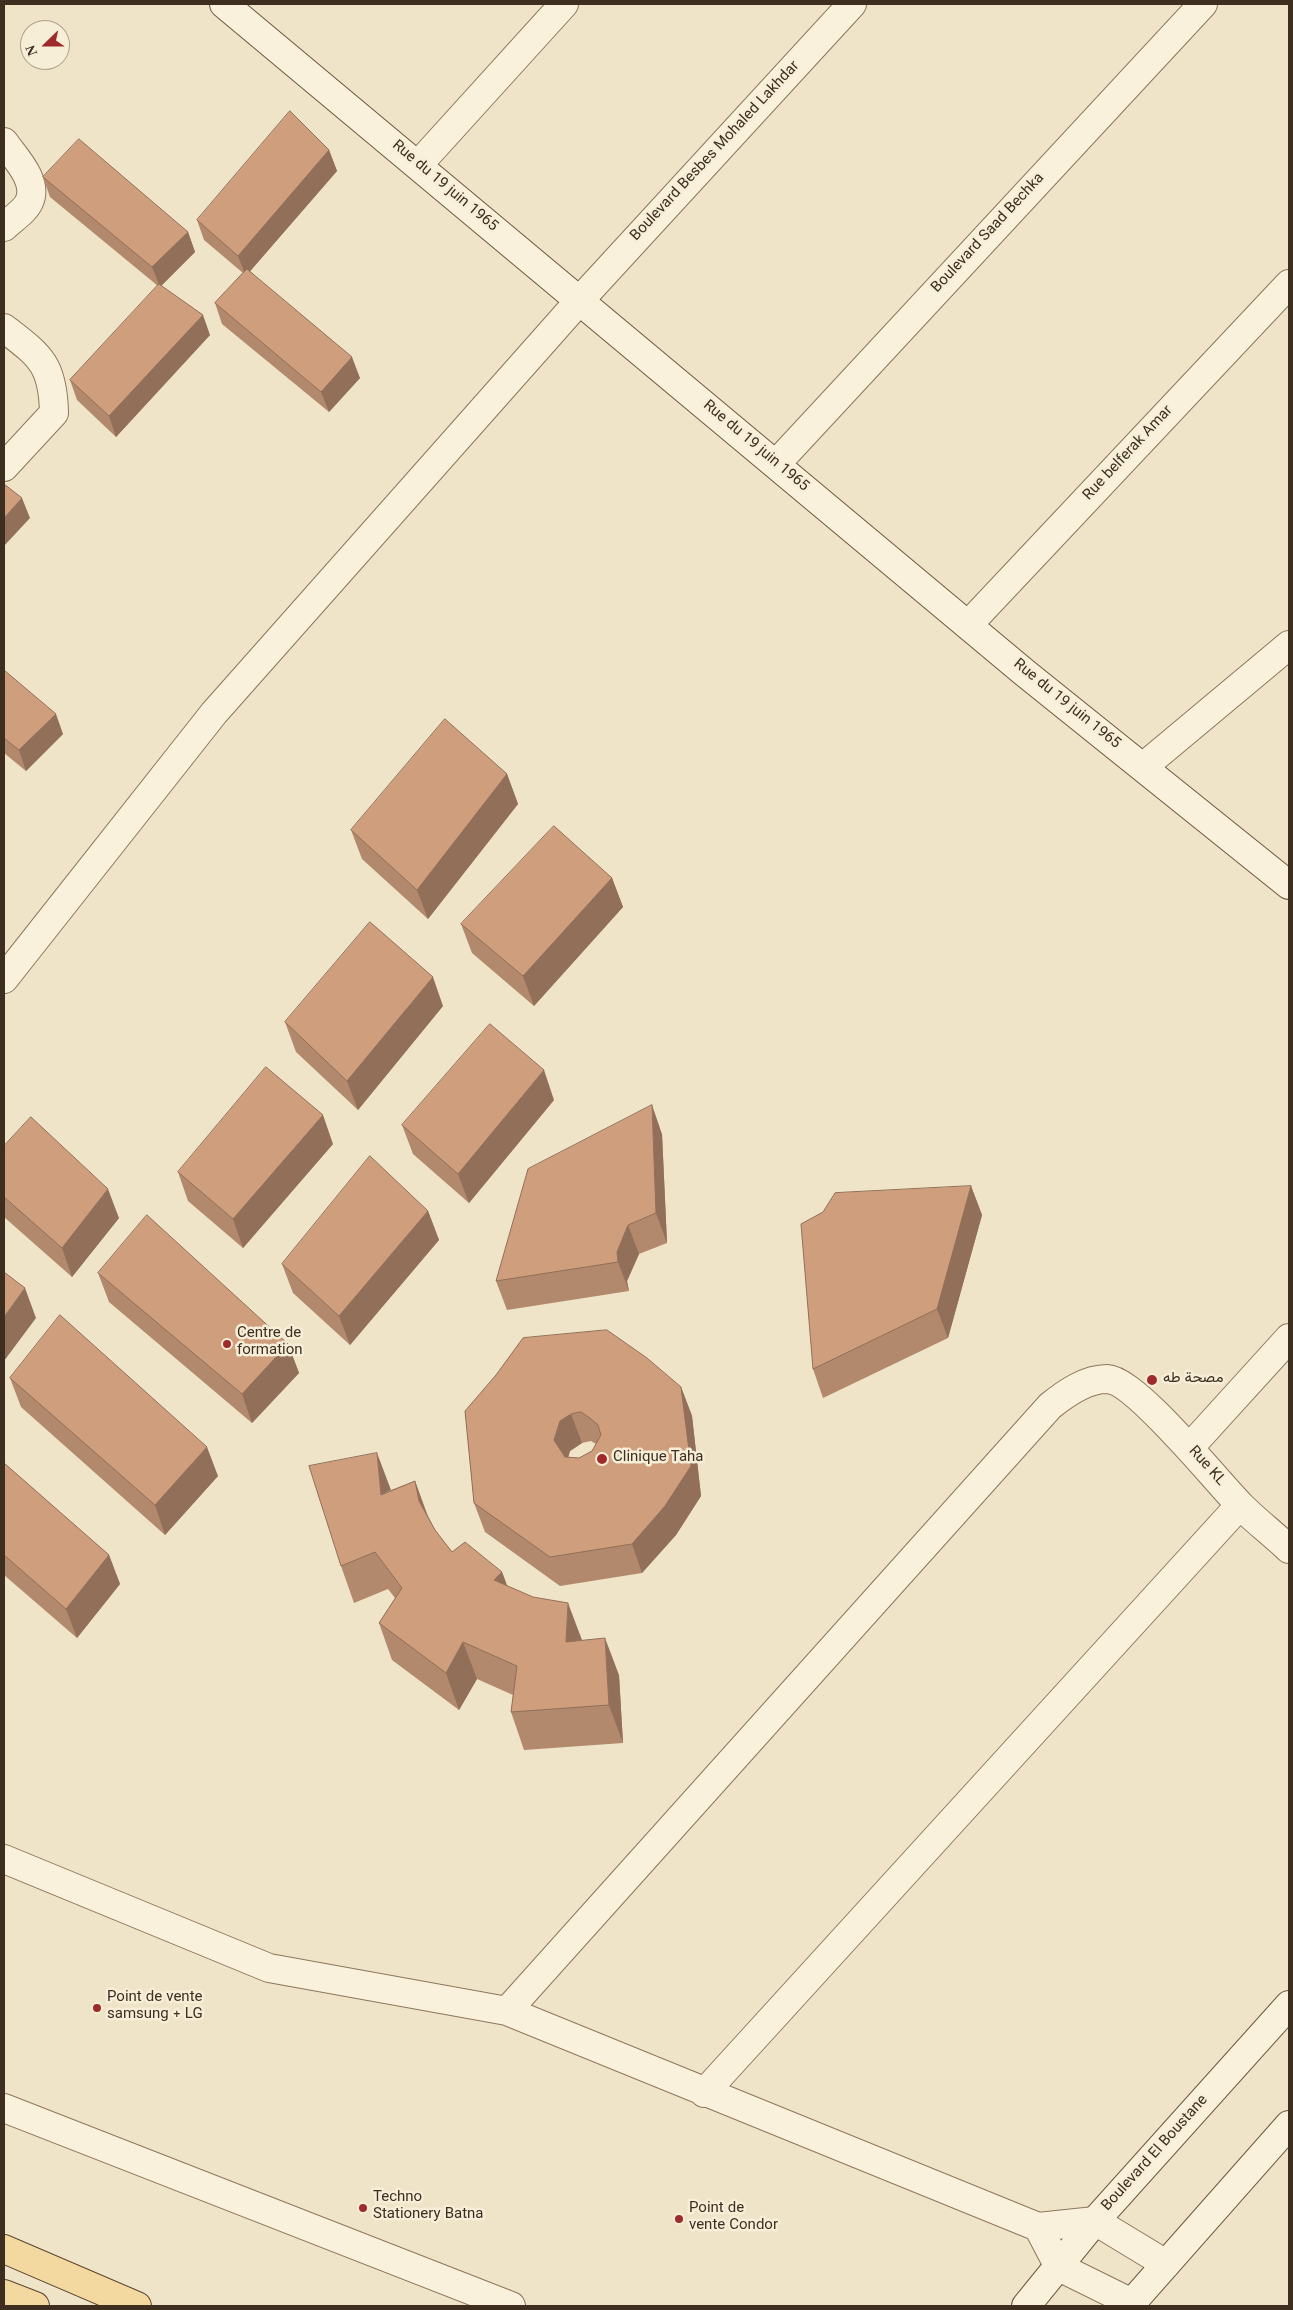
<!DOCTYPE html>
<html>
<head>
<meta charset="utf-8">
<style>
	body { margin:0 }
	#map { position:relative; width:1293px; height:2310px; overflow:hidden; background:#f0e4c8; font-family:Georgia,serif }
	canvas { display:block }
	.frame { position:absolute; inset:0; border:5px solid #3d2e20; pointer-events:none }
	.north { position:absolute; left:20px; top:20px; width:50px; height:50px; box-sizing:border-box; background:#f7eed8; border:1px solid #ada18e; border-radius:50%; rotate:248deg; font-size:14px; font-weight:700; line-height:20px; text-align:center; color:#3d2e20 }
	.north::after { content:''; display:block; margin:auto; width:18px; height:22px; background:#9e2a2b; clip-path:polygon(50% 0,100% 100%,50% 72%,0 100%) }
</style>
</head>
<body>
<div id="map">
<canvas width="1293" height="2310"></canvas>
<div class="frame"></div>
<div class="north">N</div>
</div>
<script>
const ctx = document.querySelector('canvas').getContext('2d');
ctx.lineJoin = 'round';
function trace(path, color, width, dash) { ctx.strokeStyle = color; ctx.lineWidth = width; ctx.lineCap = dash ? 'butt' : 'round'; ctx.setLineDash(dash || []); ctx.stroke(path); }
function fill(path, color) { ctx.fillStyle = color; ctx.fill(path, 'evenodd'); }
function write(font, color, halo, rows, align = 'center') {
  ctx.font = font + ' Georgia,Vazirmatn,serif'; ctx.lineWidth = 5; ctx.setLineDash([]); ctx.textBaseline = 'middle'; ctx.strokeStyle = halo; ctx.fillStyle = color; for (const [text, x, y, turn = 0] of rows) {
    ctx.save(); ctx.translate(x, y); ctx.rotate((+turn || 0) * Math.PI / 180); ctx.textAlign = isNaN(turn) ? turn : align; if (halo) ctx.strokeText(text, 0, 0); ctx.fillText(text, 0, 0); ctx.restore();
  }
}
const minor = new Path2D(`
	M4,142C15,158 39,181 29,202C25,211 11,220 4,227
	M418,165L564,4
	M4,328C40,356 53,364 54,413L4,467
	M776,464L1203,4
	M968,625L1289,284
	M1143,767L1289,645
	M4,979L214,713L580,300L852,4
	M1190,1447L1289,1338
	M4,1859L269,1968L507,2011L1038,2227L1095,2221L1166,2264
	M507,2011L1050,1406C1066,1393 1086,1379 1107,1379C1136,1380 1217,1482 1241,1506C1256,1521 1273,1534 1289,1549
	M704,2093L1240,1505
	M4,2108L511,2306
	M1038,2227L1059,2267L1132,2303`);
const secondary = new Path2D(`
	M224,4L1025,673L1289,885
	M1026,2306L1095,2221L1289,2005
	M1129,2306L1289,2125`);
const primary = new Path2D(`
	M4,2249L137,2306
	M4,2294L35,2306`);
trace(minor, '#8d765c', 30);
trace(secondary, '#6f573f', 30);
trace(primary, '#5b4430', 30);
trace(minor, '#faf1dc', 28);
trace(secondary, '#faf1dc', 28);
trace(primary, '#f3d9a0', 28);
fill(new Path2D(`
	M329,150L337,171L250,271L360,378L329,412L222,324L215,303L243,273L204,240L197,220Z
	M43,177L188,232L195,252L161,286L210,335L116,437L77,400L70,380L158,286L50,197Z
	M4,670L63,734L26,771L4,753Z
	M507,774L518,804L428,919L362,859L351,830Z
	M612,878L623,907L534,1006L472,953L461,924Z
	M443,1006L358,1110L296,1052L285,1022Z
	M554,1100L469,1203L413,1154L402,1125Z
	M662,1134L667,1243L639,1254L627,1281L629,1291L507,1310L496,1281Z
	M333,1144L243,1248L188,1201L178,1172Z
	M4,1146L119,1218L72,1277L4,1217Z
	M971,1186L982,1215L948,1338L823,1398L813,1369Z
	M428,1211L439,1240L350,1345L293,1293L282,1264Z
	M98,1273L288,1344L299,1373L252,1423L109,1302Z
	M10,1378L218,1476L165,1535L21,1407Z
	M681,1387L692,1416L701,1496L676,1535L642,1573L560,1586L485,1532L474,1503L465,1411ZM591,1441L596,1444L592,1451L579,1458L568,1457L570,1451L582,1443Z
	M4,1463L109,1555L120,1584L77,1638L4,1575Z
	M415,1481L428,1516L435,1530L452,1552L502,1572L507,1586L582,1640L619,1675L623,1743L524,1750L511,1712L513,1695L477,1679L459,1710L392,1660L379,1623L395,1598L388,1589L354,1603L341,1566L391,1490Z`), '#b2896c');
fill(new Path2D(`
	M329,150L337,171L246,276L238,256Z
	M188,232L195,252L160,287L152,267Z
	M203,315L210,335L116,437L109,416Z
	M352,357L360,378L329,412L321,392Z
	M22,498L30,518L4,546V518Z
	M56,714L63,734L26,771L19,750Z
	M507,774L518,804L428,919L417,890Z
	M612,878L623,907L534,1006L523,976Z
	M433,977L443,1006L358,1110L347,1081Z
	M544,1070L554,1100L469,1203L458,1174Z
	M652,1105L662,1134L667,1243L656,1213Z
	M323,1115L333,1144L243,1248L233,1219Z
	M971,1186L982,1215L948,1338L937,1309Z
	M108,1189L119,1218L72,1277L62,1248Z
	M428,1211L439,1240L350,1345L339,1316Z
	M628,1225L639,1254L627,1281L629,1291L618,1262L617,1252Z
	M25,1288L36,1318L4,1361V1317Z
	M288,1344L299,1373L252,1423L242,1394Z
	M681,1387L692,1416L701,1496L676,1535L642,1573L632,1544Z
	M571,1414L582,1443L570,1451L565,1469L554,1440L560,1421Z
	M207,1447L218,1476L165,1535L155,1505Z
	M377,1453L391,1490L381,1495Z
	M415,1481L428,1518L419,1501Z
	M109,1555L120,1584L77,1638L66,1609Z
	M502,1572L516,1609L494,1580Z
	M568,1603L582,1640L566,1642Z
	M605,1638L619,1675L623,1743L609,1705Z
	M463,1642L477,1679L459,1710L446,1673Z`), '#916f58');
const building = new Path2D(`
	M290,111L329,150L238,256L197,220Z
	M79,139L188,232L152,267L43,177Z
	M247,269L352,357L321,392L215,303Z
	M159,284L203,315L109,416L70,380Z
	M4,484L22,498L4,518Z
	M4,670L56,714L19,750L4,738Z
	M445,719L507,774L417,890L351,830Z
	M554,826L612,878L523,976L461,924Z
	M370,922L433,977L347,1081L285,1022Z
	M490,1024L544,1070L458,1174L402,1125Z
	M266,1067L323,1115L233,1219L178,1172Z
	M652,1105L656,1213L628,1225L617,1252L618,1262L496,1281L528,1169Z
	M31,1117L108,1189L62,1248L4,1197V1146Z
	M370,1156L428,1211L339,1316L282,1264Z
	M971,1186L937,1309L813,1369L801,1224L823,1212L835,1193Z
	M147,1215L288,1344L242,1394L98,1273Z
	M4,1272L25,1288L4,1317Z
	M60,1315L207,1447L155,1505L10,1378Z
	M607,1330L647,1358L681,1387L691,1466L665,1506L632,1544L550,1557L474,1503L465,1411L496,1375L523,1338ZM581,1412L590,1418L598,1425L601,1435L592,1451L579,1458L565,1457L554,1440L560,1421L571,1414Z
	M377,1453L381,1495L415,1481L419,1501L435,1530L452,1552L465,1542L502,1572L494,1580L533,1597L568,1603L566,1642L605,1638L609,1705L511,1712L517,1666L463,1642L446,1673L379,1623L402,1588L375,1552L341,1566L309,1466Z
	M4,1463L109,1555L66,1609L4,1555Z`);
fill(building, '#cf9f7d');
trace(building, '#916f58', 1);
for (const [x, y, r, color] of [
	[227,1344,5,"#9e2a2b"],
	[1152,1380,6,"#9e2a2b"],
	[602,1459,6,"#9e2a2b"],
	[97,2008,5,"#9e2a2b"],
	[363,2208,5,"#9e2a2b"],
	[679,2219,5,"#9e2a2b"]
]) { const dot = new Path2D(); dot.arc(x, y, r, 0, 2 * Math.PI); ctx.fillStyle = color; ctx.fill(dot); trace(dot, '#f7eed8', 2); }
write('15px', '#3d2e20', '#f7eed8', [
	["Boulevard Besbes Mohaled Lakhdar",716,152,-47],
	["Rue du 19 juin 1965",444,187,40],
	["Boulevard Saad Bechka",989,234,-47],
	["Rue du 19 juin 1965",755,447,40],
	["Rue belferak Amar",1129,454,-47],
	["Rue du 19 juin 1965",1066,705,39],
	["Rue KL",1206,1467,48],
	["Boulevard El Boustane",1156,2154,-48]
]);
write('15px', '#3d2e20', '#f7eed8', [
	["Centre de",237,1335],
	["formation",237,1352],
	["مصحة طه",1163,1380],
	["Clinique Taha",613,1459],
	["Point de vente",107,1999],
	["samsung + LG",107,2016],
	["Techno",373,2199],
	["Stationery Batna",373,2216],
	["Point de",689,2210],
	["vente Condor",689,2227]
], 'left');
</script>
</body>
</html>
